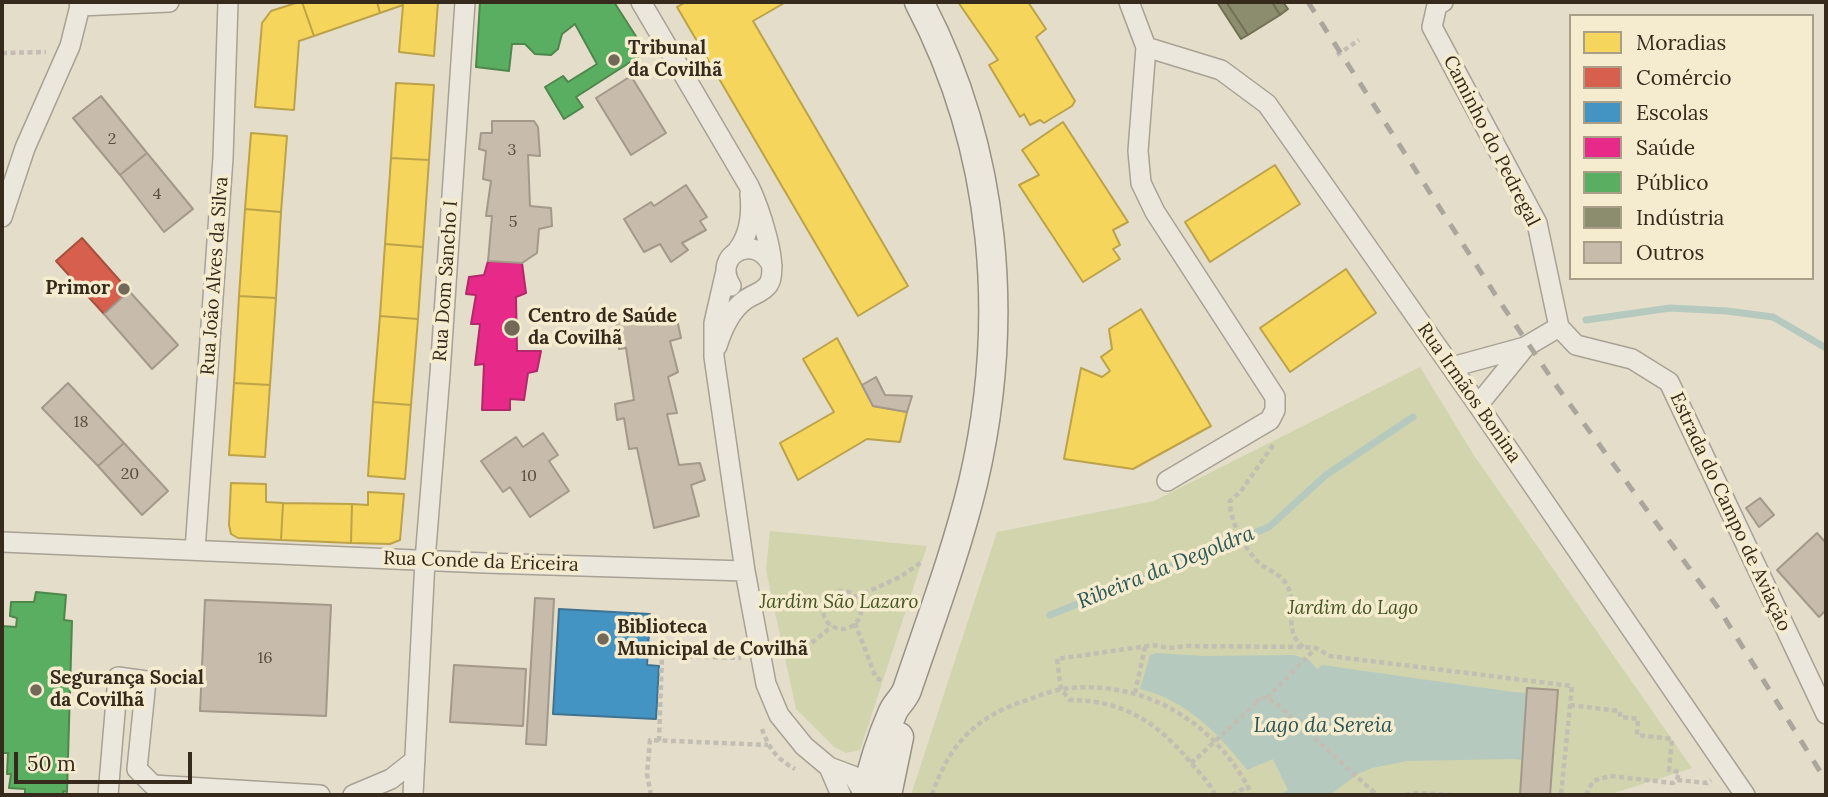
<!DOCTYPE html>
<html>
<head>
<meta charset="utf-8">
<style>
	body { margin:0 }
	#map { position:relative; width:1828px; height:797px; overflow:hidden; background:#e4ddca; font-family:Lora,serif }
	canvas { display:block }
	.frame { position:absolute; inset:0; border:4px solid #362a1c; pointer-events:none }
	.legend { position:absolute; left:1569px; top:14px; width:245px; height:266px; box-sizing:border-box; background:#f5eccf; border:2px solid #a99e87; margin:0; padding:9px 12px; list-style:none; font-size:21px; color:#362a1c }
	.legend li { display:flex; align-items:center; gap:14px; height:35px }
	.legend b { width:35px; border:2px solid #a99e87 }
	.scale { position:absolute; left:14px; top:752px; width:178px; height:32px; box-sizing:border-box; border:4px solid #362a1c; border-top:0; padding-left:9px; font-size:21px; line-height:24px; white-space:nowrap; color:#362a1c; -webkit-text-stroke:5px #f5eccf; paint-order:stroke }
</style>
</head>
<body>
<div id="map">
<canvas width="1828" height="797"></canvas>
<div class="frame"></div>
<ul class="legend">
<li><b style="height:19px;background:#f6d55c"></b>Moradias</li>
<li><b style="height:19px;background:#d6604d"></b>Comércio</li>
<li><b style="height:19px;background:#4393c3"></b>Escolas</li>
<li><b style="height:19px;background:#e7298a"></b>Saúde</li>
<li><b style="height:19px;background:#5aae61"></b>Público</li>
<li><b style="height:19px;background:#8c8c6e"></b>Indústria</li>
<li><b style="height:19px;background:#c7bbab"></b>Outros</li>
</ul>
<div class="scale">50 m</div>
</div>
<script>
const ctx = document.querySelector('canvas').getContext('2d');
ctx.lineJoin = 'round';
function fill(path, color) { ctx.fillStyle = color; ctx.fill(path, 'evenodd'); }
function trace(path, color, width, dash) { ctx.strokeStyle = color; ctx.lineWidth = width; ctx.lineCap = dash ? 'butt' : 'round'; ctx.setLineDash(dash || []); ctx.stroke(path); }
function write(font, color, halo, rows, align = 'center') {
  ctx.font = font + ' Lora,serif'; ctx.lineWidth = 7; ctx.setLineDash([]); ctx.textBaseline = 'middle'; ctx.strokeStyle = halo; ctx.fillStyle = color; for (const [text, x, y, turn = 0] of rows) {
    ctx.save(); ctx.translate(x, y); ctx.rotate((+turn || 0) * Math.PI / 180); ctx.textAlign = isNaN(turn) ? turn : align; if (halo) ctx.strokeText(text, 0, 0); ctx.fillText(text, 0, 0); ctx.restore();
  }
}
fill(new Path2D(`
	M1420,367L1473,454L1692,768L1608,795H911L997,532L1154,501Z
	M770,531L927,546L860,750L846,753L834,747L796,709L766,570Z`), '#d1d4ac');
fill(new Path2D(`
	M1156,653L1203,656L1294,655L1309,660L1317,669L1322,665L1513,692L1556,695L1551,762L1513,759L1407,761L1372,768L1358,774L1330,795H1279L1288,790L1273,759L1247,770C1219,734 1187,700 1140,689L1150,655Z`), '#b6c9be');
const homes = new Path2D(`
	M299,2H302L314,36L299,41L294,110L255,107L262,23L271,11Z
	M302,2H377L380,13L314,36Z
	M377,2H438L434,56L399,52L403,5L380,13Z
	M686,2H786L753,21L908,286L858,316L677,7Z
	M958,2H1028L1046,29L1036,37L1075,101L1072,106L1044,123L1040,120L1030,125L1024,114L1020,117L989,65L998,60Z
	M396,83L434,85L429,160L391,158Z
	M1063,122L1128,222L1113,230L1120,245L1113,249L1120,259L1083,282L1019,185L1039,175L1022,150Z
	M251,133L287,136L281,212L245,209Z
	M391,158L429,160L423,247L385,244Z
	M1275,165L1300,204L1210,262L1185,222Z
	M245,209L281,212L276,298L239,296Z
	M385,244L423,247L418,319L380,316Z
	M1346,269L1376,313L1290,372L1260,328Z
	M239,296L276,298L270,385L234,383Z
	M1141,309L1211,426L1133,469L1064,459L1081,368L1102,377L1110,371L1101,357L1112,349L1109,329Z
	M380,316L418,319L411,405L373,402Z
	M837,338L873,406L907,412L900,442L867,439L798,480L780,443L834,412L803,359Z
	M234,383L270,385L265,457L229,455Z
	M373,402L411,405L405,479L368,476Z
	M231,483L266,484V502L283,503L281,540L238,538L231,534L229,525Z
	M368,492L404,494L400,540L390,544L351,543L352,504L368,505Z
	M283,503L352,504L351,543L281,540Z`);
fill(homes, '#f6d55c');
trace(homes, '#bca249', 2);
const shops = new Path2D(`
	M82,238L129,291L104,314L56,261Z`);
fill(shops, '#d6604d');
trace(shops, '#a6503e', 2);
const schools = new Path2D(`
	M559,609L650,614L647,665L659,666L656,719L553,714Z`);
fill(schools, '#4393c3');
trace(schools, '#3f7491', 2);
const health = new Path2D(`
	M488,261L522,263L526,293L516,297L517,351H541L537,371L528,373L524,400L510,399V410H482L484,364L475,365L480,324H471L476,295L466,294L469,277L484,275Z`);
fill(health, '#e7298a');
trace(health, '#b22969', 2);
const public = new Path2D(`
	M480,2H614L646,52L576,97L583,107L564,119L545,87L563,76L568,82L597,64L575,24L562,34L558,49L551,55L535,54L525,44H512L509,71L476,67Z
	M36,592L66,595L64,620L72,621L67,792L63,791V795H25V789L9,788L11,774H7L8,753H2V626L16,627L17,618L10,616L11,602H34Z`);
fill(public, '#5aae61');
trace(public, '#4f864c', 2);
const industry = new Path2D(`
	M1217,2H1226L1248,35L1241,39Z
	M1226,2H1272L1280,15L1248,35Z
	M1272,2H1283L1288,9L1280,15Z`);
fill(industry, '#8c8c6e');
trace(industry, '#726f55', 2);
trace(new Path2D(`
	M1586,320L1670,308L1727,311L1773,317L1826,348
	M1050,615L1269,527L1326,475L1413,417`), '#b6c9be', 7);
const building = new Path2D(`
	M631,76L666,133L631,155L596,98Z
	M101,96L147,153L120,175L73,118Z
	M492,121H534L538,127L540,156L528,155L530,206L551,208L552,226L539,229L537,253L522,263L488,261L492,216H486L491,181L483,179L486,151L479,149L481,133H492Z
	M147,153L193,209L164,232L120,175Z
	M686,185L707,217L700,221L706,230L682,243L688,250L671,262L660,244L644,252L624,219L651,202L654,206Z
	M129,291L178,345L152,369L104,314Z
	M650,310L654,324L677,319L681,338L670,341L678,372L668,377L677,413L667,414L679,465L700,463L705,480L691,485L699,516L654,528L637,448L629,449L624,418L617,420L615,404L634,400L626,348L619,349L615,316Z
	M876,377L885,395L912,396L907,412L873,406L862,385Z
	M68,383L124,443L98,466L42,408Z
	M543,433L558,455L549,461L569,491L530,517L510,487L503,492L481,461L516,437L523,447Z
	M124,443L168,491L142,515L98,466Z
	M1760,498L1774,515L1759,527L1746,508Z
	M1817,533L1826,543V610L1819,617L1777,570Z
	M535,598L554,599L546,745L526,744Z
	M205,600L331,605L326,716L200,711Z
	M454,665L526,669L523,726L450,722Z
	M1527,688L1558,690L1550,795H1520Z`);
fill(building, '#c7bbab');
trace(building, '#a3988a', 2);
const minor = new Path2D(`
	M641,2L749,186C758,205 781,268 768,285C762,293 753,294 745,300C731,310 722,330 717,346
	M1129,2L1146,47L1138,151L1141,183L1155,212L1275,397V410L1270,420L1167,481
	M1443,2L1437,5L1432,27L1537,223L1559,327
	M80,6L169,2
	M1146,47L1221,70L1267,104L1478,405L1745,795
	M2,217L25,148L70,46L80,6L79,2
	M737,251C749,236 752,214 750,194
	M725,275L714,323V357L745,571L766,684L779,715L804,746L829,767L853,776L865,795
	M731,286C711,255 756,231 772,266
	M1559,327L1576,345L1632,359L1669,382L1826,714
	M1452,367L1525,347L1559,327
	M1478,405L1525,347
	M2,542L485,563L745,571
	M195,550L223,158L228,2
	M829,767L841,795
	M108,795L118,677L146,681L137,769L153,785L320,795
	M353,795L391,779L415,760
	M413,795L425,560L440,374L465,2`);
const secondary = new Path2D(`
	M866,795C872,768 881,739 892,714C895,705 903,700 907,690C930,622 956,553 973,483C1011,321 997,150 919,2
	M887,795L899,737`);
trace(minor, '#a8a194', 22);
trace(secondary, '#989184', 31);
trace(new Path2D(`
	M2,53L46,52
	M1337,55L1359,40
	M1273,445L1241,491L1230,501C1229,519 1244,547 1257,561C1266,570 1280,573 1287,585C1298,605 1282,630 1303,647
	M823 610a19 19 0 1 1 38 0a19 19 0 1 1-38 0Z
	M856,597L900,577L923,561
	M855,623L876,678L883,681
	M780,654L808,646L832,626
	M1135,693L1145,647
	M1267,698L1315,649
	M1256,703L1260,697L1267,698L1277,704L1377,795
	M1570,705L1620,711V717L1638,719L1637,735L1672,739L1669,770L1679,772L1677,780
	M762,729C769,749 777,759 795,769
	M659,741L662,656L741,658
	M1191,763L1197,758
	M651,795L647,774L650,740L768,745
	M932,795C949,743 978,715 1030,699C1043,694 1057,689 1071,688C1149,681 1219,726 1252,795
	M1215,795C1210,783 1200,774 1192,764C1158,723 1124,700 1070,700L1061,689L1057,659L1154,645L1169,648L1185,646L1303,647L1316,648L1330,656L1572,686L1561,795
	M1232,795L1248,786
	M1405,795L1416,793L1451,795
	M1586,795L1593,781L1610,776L1673,783L1677,780L1707,783L1711,780`), '#c3beb3', 4.5, [5, 3.5]);
trace(minor, '#ebe7dc', 19);
trace(secondary, '#ebe7dc', 28);
trace(new Path2D(`
	M1308,2L1500,302L1558,388L1719,609L1826,781`), '#aaa69c', 5, [12, 12]);
trace(new Path2D(`
	M1197,758L1256,703`), '#c3beb3', 4.5, [5, 3.5]);
for (const [x, y, r, color] of [
	[614,60,7,"#736959"],
	[124,289,7,"#736959"],
	[512,328,9,"#736959"],
	[603,639,7,"#736959"],
	[36,690,7,"#736959"]
]) { const dot = new Path2D(); dot.arc(x, y, r, 0, 2 * Math.PI); ctx.fillStyle = color; ctx.fill(dot); trace(dot, '#f5eccf', 2.5); }
write('16px', '#5a4e40', null, [
	["2",112,139],
	["3",512,150],
	["4",157,194],
	["5",513,222],
	["18",81,422],
	["20",130,474],
	["10",529,476],
	["16",265,658]
]);
write('bold 19px', '#362a1c', '#f5eccf', [
	["Tribunal",628,49],
	["da Covilhã",628,71],
	["Primor",110,289,"right"],
	["Centro de Saúde",528,317],
	["da Covilhã",528,339],
	["Biblioteca",617,628],
	["Municipal de Covilhã",617,650],
	["Segurança Social",50,679],
	["da Covilhã",50,701]
], 'left');
write('19px', '#362a1c', '#f5eccf', [
	["Caminho do Pedregal",1491,141,63],
	["Rua João Alves da Silva",215,276,-86],
	["Rua Dom Sancho I",446,281,-86],
	["Rua Irmãos Bonina",1469,393,55],
	["Estrada do Campo de Aviação",1730,512,65],
	["Rua Conde da Ericeira",481,562,2]
]);
write('italic 19px', '#445322', '#f5eccf', [
	["Jardim São Lazaro",839,603],
	["Jardim do Lago",1353,609]
]);
write('italic 21px', '#2b5656', '#f5eccf', [
	["Ribeira da Degoldra",1166,568,-22],
	["Lago da Sereia",1323,726]
]);
</script>
</body>
</html>
